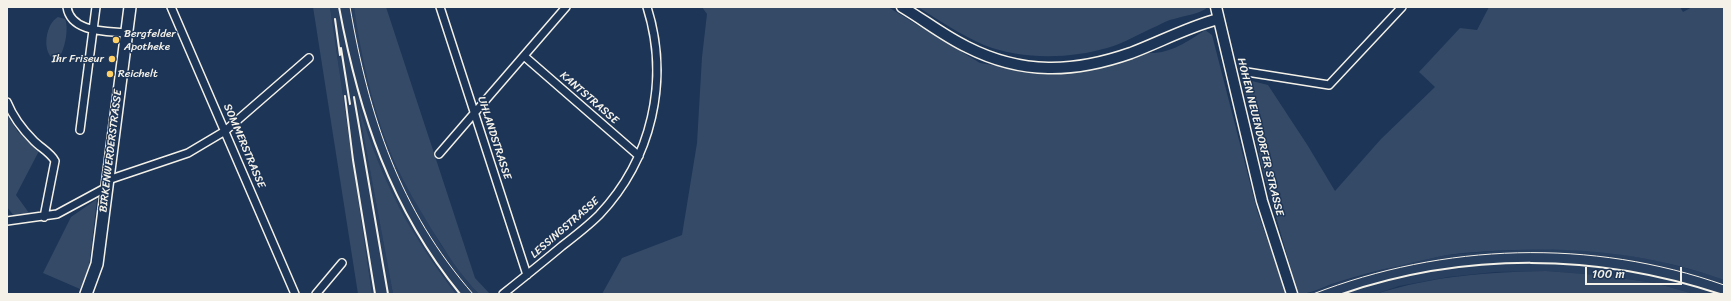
<!DOCTYPE html>
<html>
<head>
<meta charset="utf-8">
<style>
	body { margin:0 }
	#map { position:relative; width:1731px; height:301px; overflow:hidden; background:#1d3557; font-family:Sriracha,sans-serif }
	canvas { display:block }
	.frame { position:absolute; inset:0; border:8px solid #f4f1e8; pointer-events:none }
	.scale { position:absolute; left:1585px; top:267px; width:97px; height:18px; box-sizing:border-box; border:2px solid #f4f1e8; border-top:0; padding-left:5px; font-size:12px; line-height:14px; white-space:nowrap; color:#f4f1e8; -webkit-text-stroke:3px #1d3557; paint-order:stroke }
</style>
</head>
<body>
<div id="map">
<canvas width="1731" height="301"></canvas>
<div class="frame"></div>
<div class="scale">100 m</div>
</div>
<script>
const ctx = document.querySelector('canvas').getContext('2d');
ctx.lineJoin = 'round';
function fill(path, color) { ctx.fillStyle = color; ctx.fill(path, 'evenodd'); }
function trace(path, color, width, dash) { ctx.strokeStyle = color; ctx.lineWidth = width; ctx.lineCap = dash ? 'butt' : 'round'; ctx.setLineDash(dash || []); ctx.stroke(path); }
function write(font, color, halo, rows, align = 'center') {
  ctx.font = font + ' Sriracha,sans-serif'; ctx.lineWidth = 3; ctx.setLineDash([]); ctx.textBaseline = 'middle'; ctx.strokeStyle = halo; ctx.fillStyle = color; for (const [text, x, y, turn = 0] of rows) {
    ctx.save(); ctx.translate(x, y); ctx.rotate((+turn || 0) * Math.PI / 180); ctx.textAlign = isNaN(turn) ? turn : align; if (halo) ctx.strokeText(text, 0, 0); ctx.fillText(text, 0, 0); ctx.restore();
  }
}
fill(new Path2D(`
	M330,7H354L373,98L389,147L403,180L441,245L467,281L479,294H456L417,240L392,195L375,154L359,109L393,294H372Z
	M1547,249L1602,251L1659,261L1704,273L1724,280V294H1694L1655,283L1598,275L1546,271L1495,272L1448,277L1399,286L1376,294H1308L1336,283L1396,266L1447,255L1495,251Z`), '#2a4060');
fill(new Path2D(`
	M313,7H330L372,294H358Z
	M354,7H386L475,278L490,294H479C460,275 446,252 432,230C416,203 399,176 388,146C371,102 361,54 354,7Z
	M702,7H888L980,63L1034,72L1076,73L1148,53C1170,54 1187,42 1205,30L1212,35L1257,210L1286,294H602L622,258L682,235L697,143L702,57L707,14Z
	M918,7H1208C1198,15 1186,15 1174,19C1168,20 1163,23 1157,26C1140,33 1125,43 1107,48C1069,59 1022,60 984,45C961,35 940,21 918,7Z
	M1489,7H1680L1683,12L1692,7H1724V280C1657,255 1584,247 1513,250C1491,251 1468,252 1447,255C1431,258 1415,262 1399,266C1378,270 1356,276 1335,283C1322,287 1312,294 1298,294L1261,164L1252,119L1245,92L1244,79L1268,85L1308,146L1335,191L1381,139L1435,87L1419,72L1460,28L1477,30Z
	M58,17L65,19C69,28 65,48 60,56L54,59C41,52 46,23 58,17Z
	M358,105C368,135 378,164 392,193C409,229 432,262 456,294H393Z
	M7,115L18,132L39,151L16,195L29,213L14,216L7,207Z
	M97,199L89,267L80,289L43,273L71,217Z
	M1546,271L1598,275L1655,283L1694,294H1376C1432,276 1488,272 1546,271Z`), '#354a67');
const minor = new Path2D(`
	M67,7C71,33 107,31 126,33
	M171,7L295,294
	M440,7L527,275
	M524,56L639,156
	M1247,72L1329,85L1402,7
	M7,102C13,117 23,130 34,141C41,148 51,153 55,161L44,217
	M80,130L96,7
	M439,154L566,7
	M108,180L188,153L225,131L309,58
	M7,221L57,214L107,187
	M316,294L342,263
	M503,294C523,278 543,262 562,246C575,236 588,226 599,215C652,159 670,80 647,7`);
const secondary = new Path2D(`
	M902,7C924,20 944,36 967,47C1022,75 1074,73 1131,53C1160,42 1188,27 1218,19
	M1216,7L1262,201L1292,294`);
const primary = new Path2D(`
	M86,294L97,264L130,7`);
trace(minor, '#f4f1e8', 10);
trace(secondary, '#f4f1e8', 13);
trace(primary, '#f4f1e8', 14);
trace(minor, '#1d3557', 7);
trace(secondary, '#1d3557', 10);
trace(primary, '#1d3557', 11);
trace(new Path2D(`
	M350,7C369,116 399,209 473,294
	M1313,294C1444,243 1591,238 1724,285`), '#f4f1e8', 1);
trace(new Path2D(`
	M339,7C359,114 390,208 460,294
	M335,19L340,55
	M341,48L350,104
	M345,96L353,160L375,294
	M354,97L388,294
	M1342,294C1464,252 1598,253 1720,294`), '#f4f1e8', 2);
for (const [x, y, r, color] of [
	[116,40,4,"#ffd166"],
	[112,59,4,"#ffd166"],
	[110,74,4,"#ffd166"]
]) { const dot = new Path2D(); dot.arc(x, y, r, 0, 2 * Math.PI); ctx.fillStyle = color; ctx.fill(dot); trace(dot, '#1d3557', 1.5); }
write('11px', '#f4f1e8', '#1d3557', [
	["Bergfelder",124,34],
	["Apotheke",124,47],
	["Ihr Friseur",104,59,"right"],
	["Reichelt",118,74]
], 'left');
write('11px', '#f4f1e8', '#1d3557', [
	["KANTSTRASSE",589,98,41],
	["HOHEN NEUENDORFER STRASSE",1260,137,76],
	["UHLANDSTRASSE",494,138,72],
	["SOMMERSTRASSE",244,146,67],
	["BIRKENWERDERSTRASSE",111,151,-83],
	["LESSINGSTRASSE",565,228,-41]
]);
</script>
</body>
</html>
